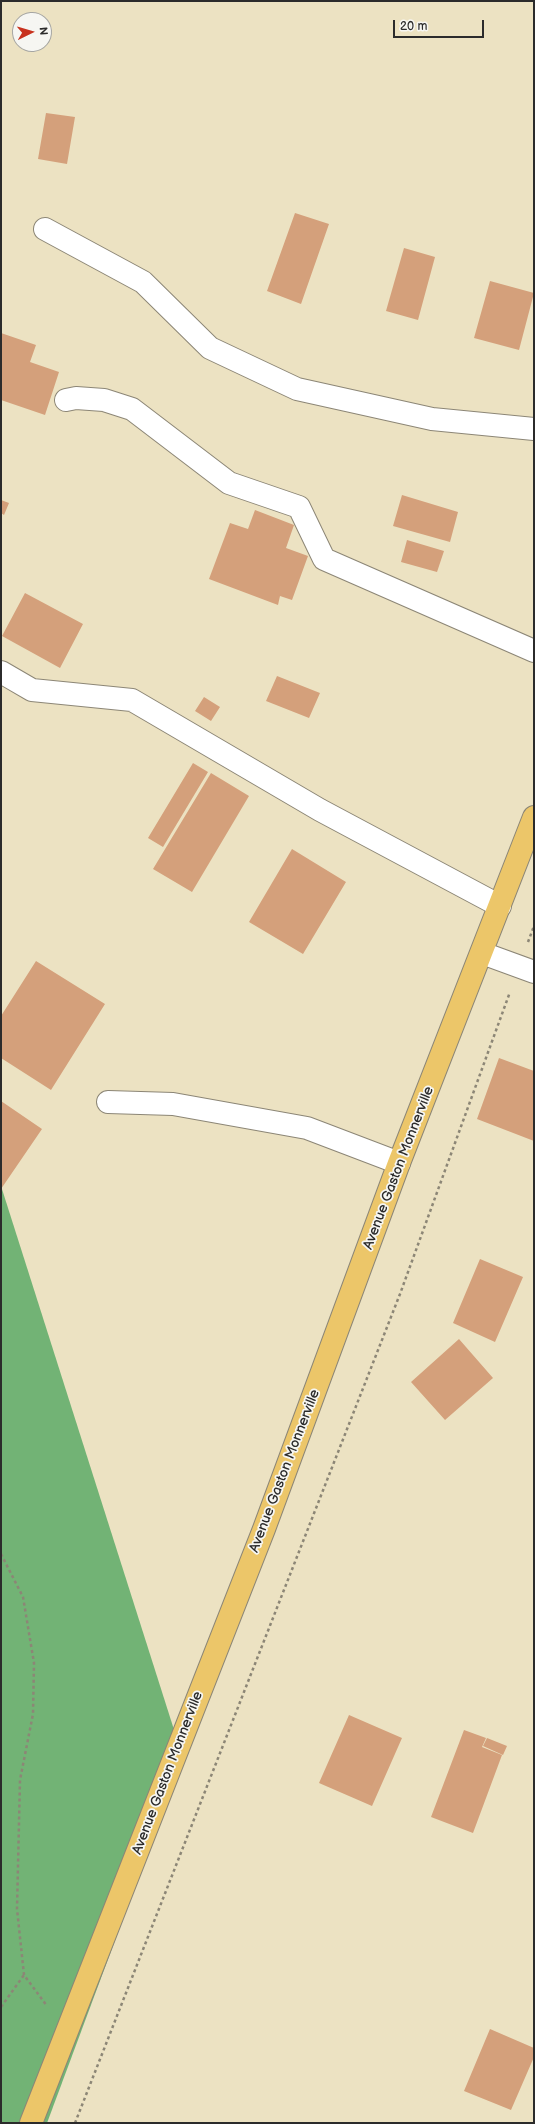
<!DOCTYPE html>
<html>
<head>
<meta charset="utf-8">
<style>
	body { margin:0 }
	#map { position:relative; width:535px; height:2124px; overflow:hidden; background:#ece2c2; font-family:"Balsamiq Sans",sans-serif }
	canvas { display:block }
	.frame { position:absolute; inset:0; border:2px solid #2b2b2b; pointer-events:none }
	.north { position:absolute; left:12px; top:12px; width:40px; height:40px; box-sizing:border-box; background:#f6f6f2; border:1px solid #a5a5a2; border-radius:50%; rotate:85deg; font-size:11px; font-weight:700; line-height:16px; text-align:center; color:#2b2b2b }
	.north::after { content:''; display:block; margin:auto; width:14px; height:18px; background:#c8321e; clip-path:polygon(50% 0,100% 100%,50% 72%,0 100%) }
	.scale { position:absolute; left:393px; top:20px; width:91px; height:18px; box-sizing:border-box; border:2px solid #2b2b2b; border-top:0; padding-left:5px; font-size:12px; line-height:14px; white-space:nowrap; color:#2b2b2b; -webkit-text-stroke:3px #f6f6f2; paint-order:stroke }
</style>
</head>
<body>
<div id="map">
<canvas width="535" height="2124"></canvas>
<div class="frame"></div>
<div class="north">N</div>
<div class="scale">20 m</div>
</div>
<script>
const ctx = document.querySelector('canvas').getContext('2d');
ctx.lineJoin = 'round';
function fill(path, color) { ctx.fillStyle = color; ctx.fill(path, 'evenodd'); }
function trace(path, color, width, dash) { ctx.strokeStyle = color; ctx.lineWidth = width; ctx.lineCap = dash ? 'butt' : 'round'; ctx.setLineDash(dash || []); ctx.stroke(path); }
function write(font, color, halo, rows, align = 'center') {
  ctx.font = font + ' "Balsamiq Sans",sans-serif'; ctx.lineWidth = 3.5; ctx.setLineDash([]); ctx.textBaseline = 'middle'; ctx.strokeStyle = halo; ctx.fillStyle = color; for (const [text, x, y, turn = 0] of rows) {
    ctx.save(); ctx.translate(x, y); ctx.rotate((+turn || 0) * Math.PI / 180); ctx.textAlign = isNaN(turn) ? turn : align; if (halo) ctx.strokeText(text, 0, 0); ctx.fillText(text, 0, 0); ctx.restore();
  }
}
fill(new Path2D(`
	M1,1186L183,1758L47,2123H1Z`), '#72b375');
fill(new Path2D(`
	M46,113L75,117L67,164L38,159Z
	M295,213L329,224L301,304L267,291Z
	M404,248L435,257L418,320L386,311Z
	M490,281L534,293L519,350L474,338Z
	M1,333L36,345L30,362L59,372L45,415L1,400Z
	M402,495L458,512L450,542L393,526Z
	M1,500L9,503L4,515L1,513Z
	M255,510L294,525L286,548L308,556L292,600L280,596L278,605L209,579L230,523L248,529Z
	M407,540L444,551L437,572L401,562Z
	M25,593L83,624L60,668L2,636Z
	M277,676L320,693L309,718L266,701Z
	M204,697L220,707L211,721L195,711Z
	M193,763L208,772L163,847L148,838Z
	M211,773L249,796L192,892L153,869Z
	M292,849L346,882L303,954L249,922Z
	M36,961L105,1004L51,1090L1,1058V1016Z
	M499,1058L534,1071V1141L477,1119Z
	M1,1101L42,1129L1,1189Z
	M480,1259L523,1277L495,1342L453,1323Z
	M459,1339L493,1378L445,1420L411,1382Z
	M349,1715L402,1738L372,1806L319,1783Z
	M464,1730L486,1738L482,1747L502,1755L473,1833L431,1817Z
	M487,1738L507,1746L503,1755L483,1746Z
	M490,2029L534,2048V2057L511,2110L464,2091Z`), '#d4a07b');
const minor = new Path2D(`
	M45,229L143,282L210,348L297,389L432,419L534,429
	M66,400L76,398L104,400L132,409L229,483L299,507L324,559L534,651
	M1,672L32,690L132,700L320,810L500,906
	M482,953L534,972
	M108,1102L173,1104L307,1128L399,1163`);
const major = new Path2D(`
	M31,2123L264,1529L399,1163L534,817`);
trace(minor, '#8c8676', 24);
trace(major, '#8c8676', 24);
trace(new Path2D(`
	M528,942L534,926
	M1,1554L23,1597L34,1663L33,1714L20,1780L17,1909L24,1975L47,2006
	M1,2007L24,1975
	M75,2123L400,1294L510,992`), '#8c8676', 2.5, [3, 3]);
trace(minor, '#fff', 22);
trace(major, '#ecc669', 22);
write('14px', '#2b2b2b', '#f6f6f2', [
	["Avenue Gaston Monnerville",399,1168,-69],
	["Avenue Gaston Monnerville",285,1471,-69],
	["Avenue Gaston Monnerville",168,1773,-69]
]);
</script>
</body>
</html>
